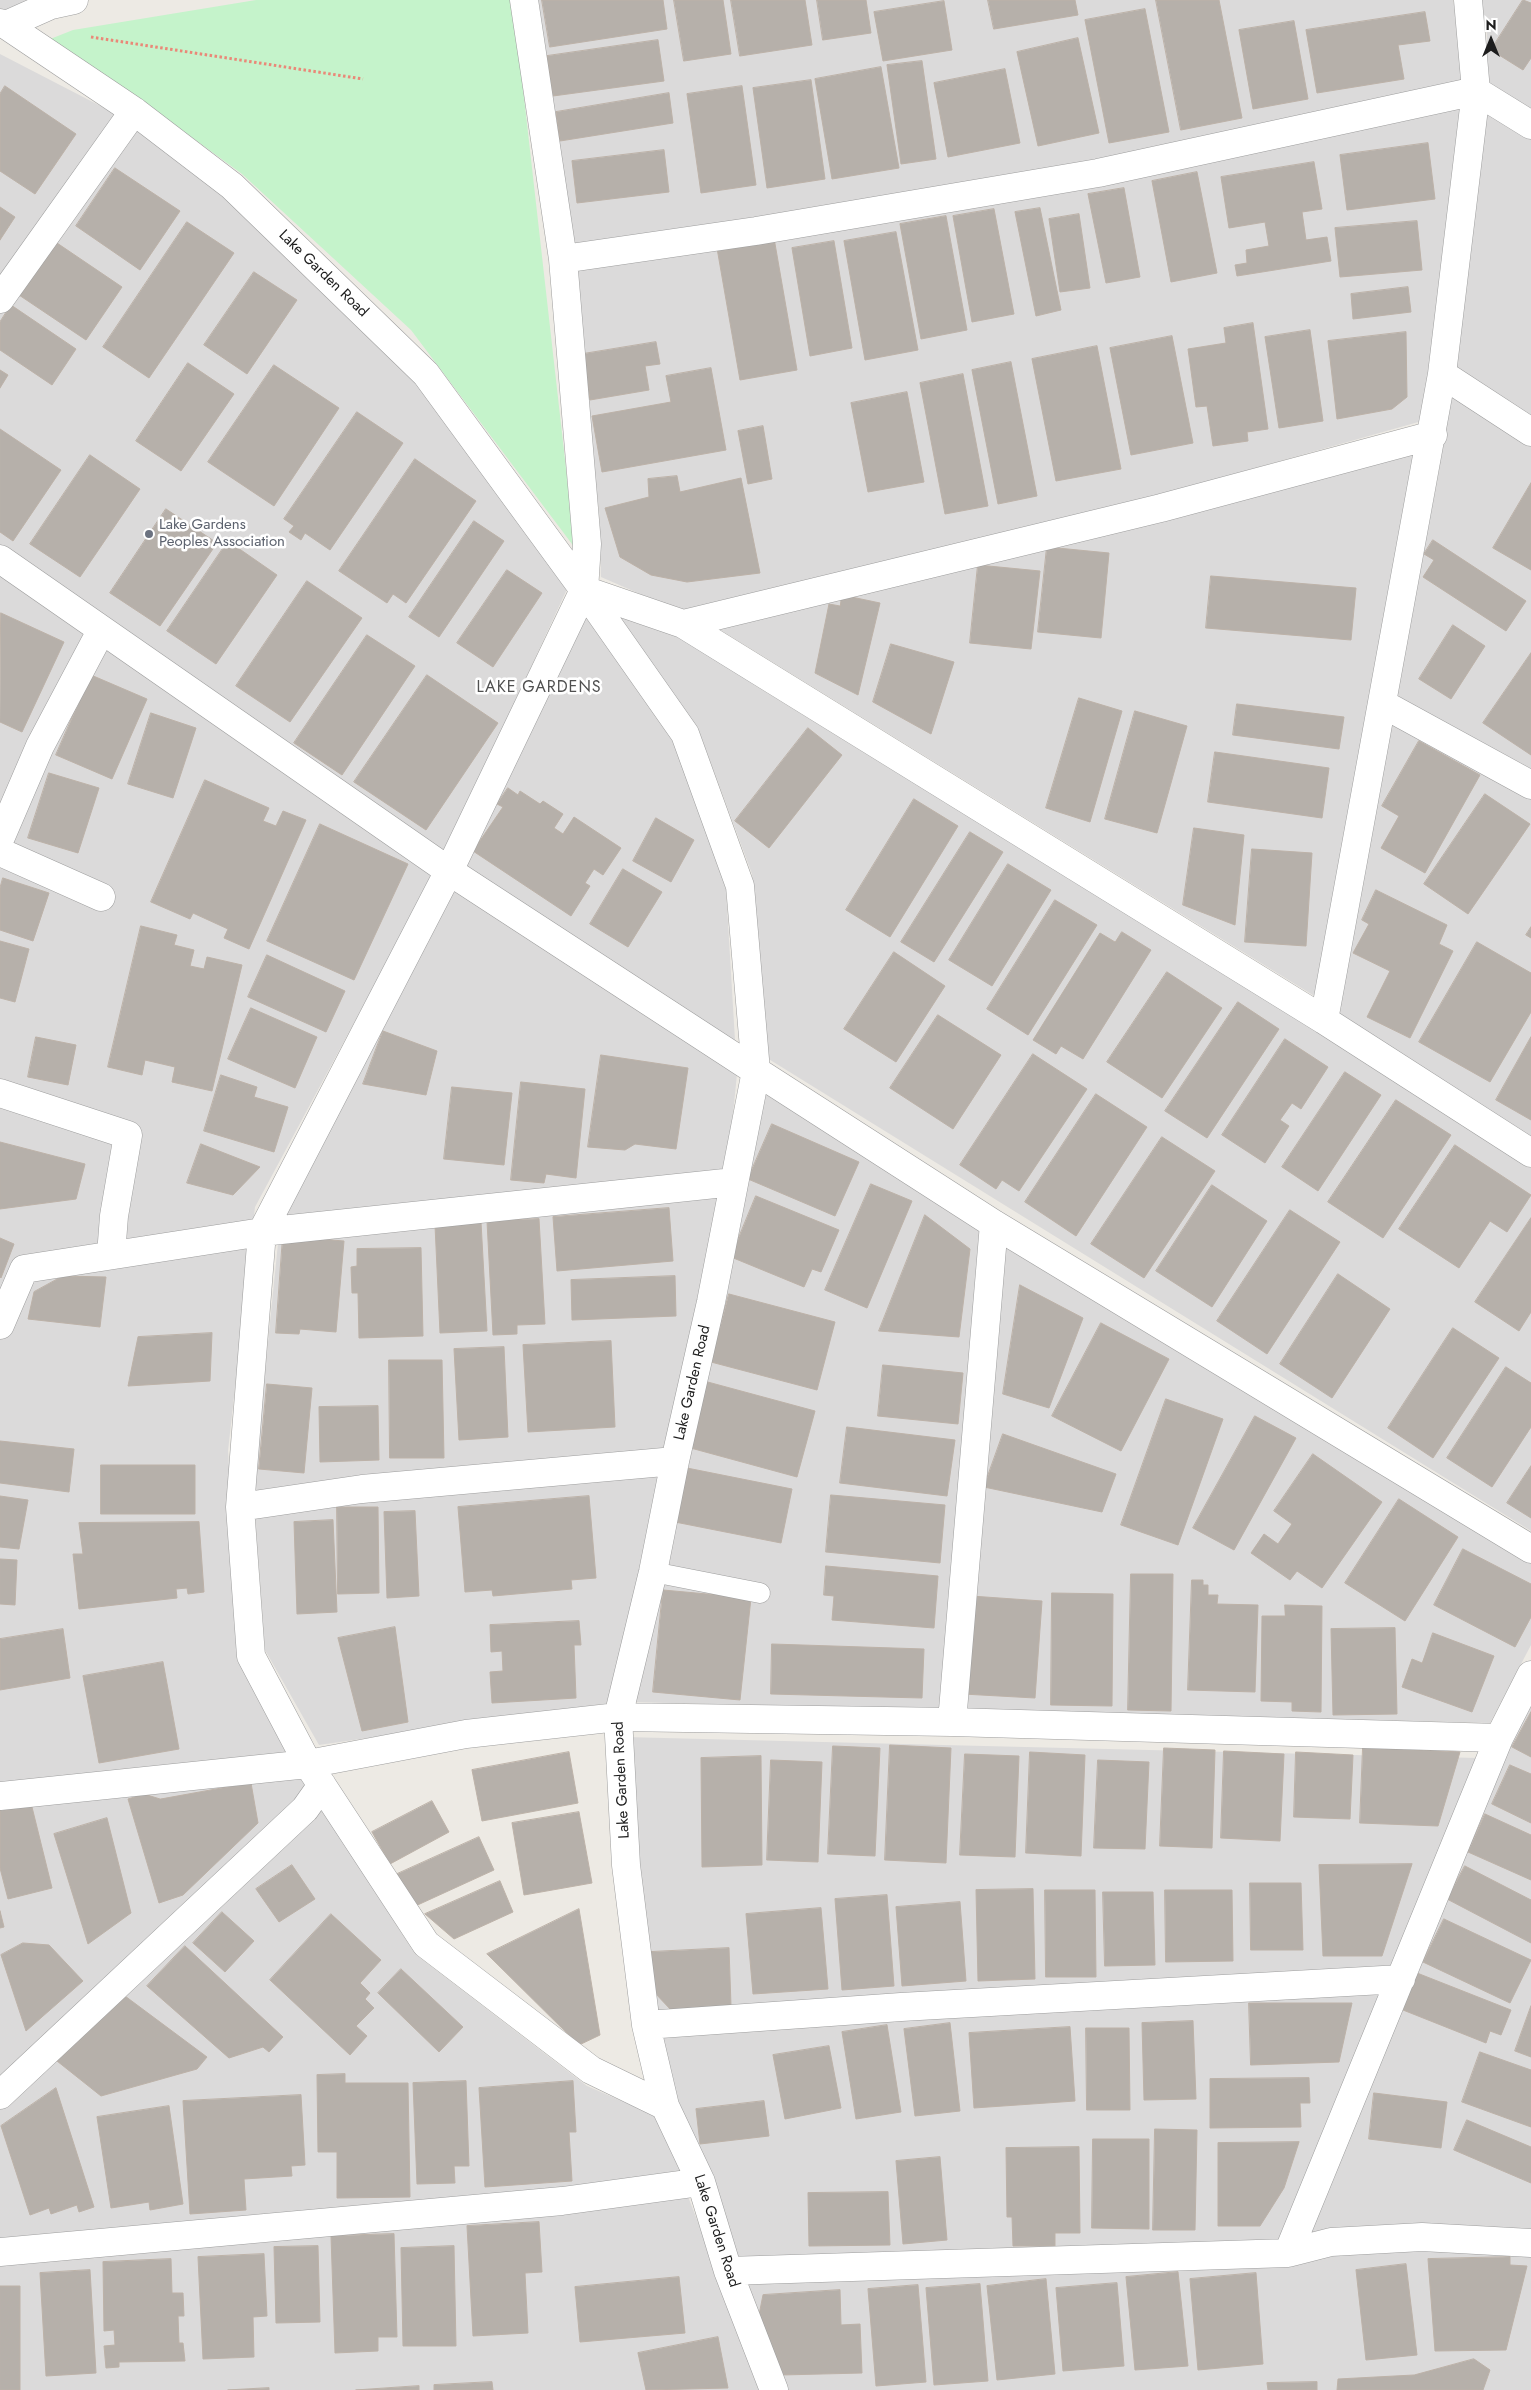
<!DOCTYPE html>
<html>
<head>
<meta charset="utf-8">
<style>
	body { margin:0 }
	#map { position:relative; width:1531px; height:2390px; overflow:hidden; background:#edeae4; font-family:Jost,sans-serif }
	canvas { display:block }
	.north { position:absolute; left:1466px; top:15px; width:50px; height:50px; -webkit-text-stroke:4px #fff; paint-order:stroke; rotate:0deg; font-size:14px; font-weight:700; line-height:20px; text-align:center; color:#1d1d1d }
	.north::after { content:''; display:block; margin:auto; width:18px; height:22px; background:#1d1d1d; clip-path:polygon(50% 0,100% 100%,50% 72%,0 100%) }
</style>
</head>
<body>
<div id="map">
<canvas width="1531" height="2390"></canvas>
<div class="north">N</div>
</div>
<script>
const ctx = document.querySelector('canvas').getContext('2d');
ctx.lineJoin = 'round';
function fill(path, color) { ctx.fillStyle = color; ctx.fill(path, 'evenodd'); }
function trace(path, color, width, dash) { ctx.strokeStyle = color; ctx.lineWidth = width; ctx.lineCap = dash ? 'butt' : 'round'; ctx.setLineDash(dash || []); ctx.stroke(path); }
function write(font, color, halo, rows, align = 'center') {
  ctx.font = font + ' Jost,sans-serif'; ctx.lineWidth = 5; ctx.setLineDash([]); ctx.textBaseline = 'middle'; ctx.strokeStyle = halo; ctx.fillStyle = color; for (const [text, x, y, turn = 0] of rows) {
    ctx.save(); ctx.translate(x, y); ctx.rotate((+turn || 0) * Math.PI / 180); ctx.textAlign = isNaN(turn) ? turn : align; if (halo) ctx.strokeText(text, 0, 0); ctx.fillText(text, 0, 0); ctx.restore();
  }
}
fill(new Path2D(`
	M0,0H86L0,26Z
	M533,0H1453L1464,54V105L1422,421L1046,527L679,611L601,577L599,510Z
	M1480,0H1531V1138L1336,1011L1439,470L1483,130L1487,34Z
	M0,54L116,114L228,193L415,374L568,587L444,855L0,545Z
	M1419,448L1316,997L714,626Z
	M0,572L434,874L255,1207L228,1451L242,1660L294,1754L0,1783Z
	M585,609L673,734L726,889L737,1074L730,1144L668,1443L610,1703L319,1745L265,1650L253,1489L281,1214Z
	M608,613L683,631L756,686L1318,1031L1531,1168V1531L767,1058L752,874L699,731Z
	M758,1088L1531,1561V1645L1490,1723L629,1702Z
	M1531,1689V2390H785L742,2280L1296,2263Z
	M624,1737L943,1745L1478,1758L1280,2252L737,2260L662,2059Z
	M299,1773L415,1954L587,2086L659,2117L683,2170L568,2190L0,2243V1804Z
	M687,2194L763,2390H0V2264Z`), '#dbdada');
fill(new Path2D(`
	M256,0H513L575,548L411,330L242,174L145,103L35,45L73,30Z`), '#c5f3cb');
const building = new Path2D(`
	M542,0H663L667,29L550,47Z
	M674,0H723L731,54L684,61Z
	M731,0H805L812,45L740,56Z
	M817,0H866L871,33L823,40Z
	M988,0H1075L1078,15L994,29Z
	M1156,0H1219L1242,118L1181,130Z
	M1523,0L1531,3V58L1523,70L1491,50Z
	M944,1L952,50L883,61L874,12Z
	M1145,9L1169,132L1109,143L1085,20Z
	M1425,12L1430,41L1398,45L1404,79L1317,93L1306,30Z
	M1294,21L1308,99L1253,109L1239,30Z
	M1078,38L1099,133L1038,146L1017,52Z
	M658,40L664,81L553,96L547,56Z
	M922,61L936,159L901,164L887,65Z
	M881,67L899,168L832,179L815,79Z
	M1005,69L1020,143L948,157L934,83Z
	M811,80L825,179L767,188L753,88Z
	M5,86L76,134L35,194L0,171V94Z
	M742,86L756,185L701,193L687,94Z
	M669,93L673,123L560,141L556,112Z
	M1428,143L1435,199L1347,210L1340,155Z
	M664,150L669,192L577,203L572,161Z
	M1314,162L1322,209L1302,212L1306,240L1327,237L1331,261L1237,276L1235,265L1247,263L1246,250L1269,246L1265,222L1229,228L1221,177Z
	M115,168L180,211L140,270L76,226Z
	M1197,172L1217,273L1171,282L1152,181Z
	M1124,188L1140,277L1106,283L1088,194Z
	M0,207L15,217L0,240Z
	M1040,208L1061,310L1036,316L1015,212Z
	M994,209L1014,314L972,322L953,216Z
	M1079,214L1090,288L1060,292L1049,219Z
	M946,216L967,330L921,339L900,224Z
	M1417,221L1422,270L1340,277L1335,228Z
	M187,222L234,253L149,378L103,347Z
	M896,232L918,350L865,360L844,241Z
	M774,238L797,370L740,380L717,248Z
	M54,241L122,287L86,340L19,295Z
	M834,241L852,348L810,356L792,248Z
	M254,272L297,300L247,374L204,345Z
	M1408,287L1411,312L1353,319L1351,294Z
	M11,305L76,349L52,385L0,350V322Z
	M1253,323L1268,429L1247,432L1248,441L1213,446L1207,406L1196,407L1188,349L1226,343L1224,328Z
	M1310,330L1323,421L1279,428L1265,337Z
	M1406,332L1407,397L1392,409L1337,419L1328,341Z
	M1172,336L1193,443L1131,455L1110,348Z
	M656,342L660,364L645,366L649,390L590,400L583,354Z
	M1097,346L1121,469L1056,481L1032,359Z
	M1011,362L1037,496L998,504L972,370Z
	M188,363L234,394L181,471L136,441Z
	M274,365L339,408L274,506L208,462Z
	M711,368L726,450L602,472L592,416L671,402L666,376Z
	M0,370L8,375L0,388Z
	M963,374L988,506L945,514L920,383Z
	M907,392L924,482L868,492L851,403Z
	M357,412L403,443L330,550L305,533L301,540L289,532L294,526L284,519Z
	M763,426L772,479L748,484L738,431Z
	M0,429L61,470L13,541L0,532Z
	M90,455L140,489L80,577L30,544Z
	M415,459L476,501L406,603L393,594L387,603L339,571Z
	M677,476L680,492L741,478L760,573L687,582L651,575L620,557L605,508L649,497L648,479Z
	M1531,483V570L1493,548Z
	M166,509L217,543L160,626L110,593Z
	M474,521L504,541L439,637L409,617Z
	M1433,540L1526,601L1506,631L1423,577L1434,560L1424,554Z
	M228,541L277,575L216,664L167,631Z
	M1047,547L1109,553L1101,638L1038,632Z
	M978,565L1040,571L1031,649L970,643Z
	M507,570L542,593L493,667L457,643Z
	M1211,576L1356,588L1351,640L1206,628Z
	M307,581L362,618L290,722L236,686Z
	M842,595L880,603L858,695L815,673L829,604L840,606Z
	M1,613L64,642L22,732L0,722Z
	M1453,625L1485,646L1451,699L1419,679Z
	M367,635L415,666L342,775L294,743Z
	M891,644L954,662L931,734L873,702Z
	M1531,653V755L1483,723Z
	M91,675L147,699L112,779L56,755Z
	M427,675L498,723L426,830L354,782Z
	M1079,698L1122,711L1090,822L1046,808Z
	M1237,704L1344,717L1339,749L1233,735Z
	M1135,711L1187,726L1157,833L1105,819Z
	M151,713L196,728L173,798L128,784Z
	M808,728L842,755L769,848L735,821Z
	M1419,741L1480,775L1425,873L1381,848L1399,816L1382,806Z
	M1215,752L1329,768L1322,818L1208,802Z
	M49,773L99,788L78,853L28,838Z
	M205,780L269,808L263,821L276,826L283,811L306,820L249,949L224,938L228,929L193,913L190,919L151,902Z
	M508,788L518,795L520,791L540,804L543,801L563,814L554,828L563,834L574,817L621,848L603,875L594,869L585,883L590,886L571,916L473,851L503,807L497,804Z
	M1485,794L1530,824L1468,914L1424,884Z
	M914,799L958,826L890,937L846,910Z
	M656,818L694,840L671,882L633,861Z
	M320,824L408,864L354,980L267,941Z
	M1194,828L1244,835L1235,925L1183,905Z
	M970,832L1003,852L934,962L901,942Z
	M1252,849L1312,853L1306,946L1245,942Z
	M1008,864L1051,890L992,986L949,960Z
	M623,869L662,892L628,947L590,924Z
	M3,878L49,893L33,941L0,930V888Z
	M1376,890L1447,925L1439,944L1453,951L1410,1038L1367,1017L1390,971L1353,953L1369,924L1362,920Z
	M1055,900L1097,925L1028,1035L987,1009Z
	M141,926L177,935L174,945L194,950L190,966L204,969L207,957L242,965L212,1091L172,1082L175,1067L145,1060L142,1075L108,1067Z
	M1531,927V938L1526,935Z
	M1122,932L1151,950L1083,1059L1061,1046L1056,1054L1033,1040L1100,933L1115,942Z
	M0,941L29,949L15,1002L0,998Z
	M1477,942L1531,973V1012L1490,1082L1419,1042Z
	M894,952L945,986L896,1062L844,1029Z
	M267,955L345,991L326,1032L248,997Z
	M1167,972L1222,1008L1162,1098L1107,1062Z
	M1238,1002L1279,1029L1207,1138L1165,1111Z
	M251,1008L317,1037L295,1088L228,1059Z
	M938,1015L1001,1055L953,1129L890,1088Z
	M383,1031L437,1051L426,1095L363,1084Z
	M36,1037L76,1045L68,1085L28,1077Z
	M1531,1037V1120L1496,1100Z
	M1285,1039L1328,1067L1301,1109L1292,1103L1280,1120L1289,1126L1265,1163L1222,1135Z
	M1033,1054L1087,1089L1019,1191L1002,1180L996,1189L960,1165Z
	M601,1055L688,1068L676,1149L635,1144L625,1150L588,1147Z
	M1345,1072L1381,1095L1318,1191L1282,1167Z
	M221,1075L257,1087L254,1097L288,1107L274,1152L204,1131Z
	M521,1082L585,1089L576,1178L546,1174L544,1183L511,1180Z
	M452,1087L512,1093L504,1165L444,1159Z
	M1096,1094L1147,1127L1076,1236L1025,1202Z
	M1396,1100L1451,1135L1383,1238L1328,1202Z
	M772,1124L859,1162L835,1216L748,1179Z
	M1162,1137L1215,1171L1144,1278L1091,1244Z
	M0,1142L85,1164L76,1199L0,1209Z
	M201,1144L260,1167L233,1195L187,1183Z
	M1455,1145L1531,1195L1507,1232L1490,1221L1459,1268L1399,1229Z
	M871,1184L912,1201L867,1308L825,1290Z
	M1212,1185L1267,1221L1212,1307L1156,1271Z
	M756,1196L839,1230L821,1272L812,1269L804,1287L731,1257Z
	M669,1208L673,1261L557,1271L553,1217Z
	M1290,1210L1340,1242L1267,1354L1217,1321Z
	M925,1215L970,1249L959,1337L879,1331Z
	M1531,1218V1312L1519,1331L1475,1302Z
	M539,1219L545,1324L517,1325V1334L493,1335L487,1221Z
	M481,1222L487,1331L440,1333L435,1225Z
	M283,1236L344,1241L336,1332L300,1329L299,1334L276,1333Z
	M0,1238L14,1244L1,1278L0,1277Z
	M421,1248L423,1336L359,1338L358,1293H352L351,1267L357,1266V1249Z
	M1338,1274L1390,1309L1332,1398L1280,1364Z
	M63,1276L106,1277L100,1327L28,1319L34,1292Z
	M675,1276L676,1316L572,1320L571,1280Z
	M1020,1285L1083,1318L1049,1408L1003,1394Z
	M729,1294L835,1322L817,1390L711,1362Z
	M1101,1323L1169,1359L1121,1451L1052,1416Z
	M1453,1328L1499,1358L1433,1458L1388,1428Z
	M212,1333L210,1381L128,1386L138,1337Z
	M611,1341L615,1427L528,1432L523,1345Z
	M504,1347L508,1437L459,1440L454,1349Z
	M389,1360H442L444,1458H390Z
	M883,1365L963,1373L958,1424L878,1416Z
	M1506,1367L1531,1383V1427L1492,1487L1447,1458Z
	M704,1381L815,1411L797,1477L687,1447Z
	M267,1384L312,1388L304,1473L259,1469Z
	M1166,1399L1223,1419L1178,1545L1121,1525Z
	M378,1406L379,1460L320,1462L319,1407Z
	M1255,1416L1296,1438L1234,1550L1193,1528Z
	M847,1427L955,1440L947,1496L840,1483Z
	M1003,1434L1116,1474L1102,1512L984,1487Z
	M0,1441L74,1449L69,1492L0,1483Z
	M1313,1454L1382,1502L1322,1588L1297,1571L1290,1580L1251,1553L1264,1534L1278,1544L1292,1524L1274,1511Z
	M101,1465H195V1514H101Z
	M1531,1466V1518L1507,1503Z
	M687,1468L792,1489L781,1543L675,1522Z
	M831,1495L945,1505L940,1563L826,1552Z
	M0,1496L28,1500L19,1549L0,1547Z
	M589,1496L596,1578L571,1580L572,1589L493,1596L492,1590L465,1592L458,1507Z
	M1399,1499L1458,1537L1405,1621L1345,1583Z
	M337,1507H378L379,1593L338,1594Z
	M415,1511L419,1596L387,1598L384,1512Z
	M333,1520L337,1612L297,1614L294,1522Z
	M199,1522L204,1592L188,1594L187,1588L176,1589L177,1598L79,1609L73,1554H83L79,1523Z
	M1463,1549L1531,1584V1617L1515,1647L1434,1605Z
	M0,1559L17,1560L15,1605L0,1604Z
	M826,1566L938,1576L934,1628L832,1620L834,1596L824,1595Z
	M1131,1574H1173L1171,1711L1128,1710Z
	M1192,1580H1203V1585H1208V1595H1218L1217,1604L1258,1605L1255,1692L1188,1690Z
	M663,1590L751,1598L740,1700L653,1692Z
	M1052,1593L1113,1594L1112,1706L1051,1705Z
	M971,1596L1042,1601L1035,1698L963,1694Z
	M1285,1605L1322,1606L1321,1712L1292,1711V1702L1261,1701L1262,1616H1285Z
	M579,1621L581,1645H574L576,1698L492,1703L490,1672L503,1671L502,1651L491,1652L490,1625Z
	M395,1627L408,1722L362,1731L338,1638Z
	M1395,1628L1397,1714L1333,1715L1331,1629Z
	M63,1629L70,1678L0,1690V1639Z
	M1433,1633L1494,1656L1472,1712L1402,1687L1412,1659L1422,1663Z
	M772,1644L924,1649L922,1698L771,1694Z
	M163,1662L179,1749L99,1763L83,1676Z
	M1531,1712V1757L1512,1747Z
	M890,1745L951,1748L946,1863L885,1860Z
	M833,1746L880,1748L875,1856L828,1854Z
	M1363,1747L1460,1752L1438,1826L1360,1823Z
	M1164,1748L1215,1750L1212,1848L1160,1846Z
	M1224,1751L1284,1754L1280,1841L1221,1838Z
	M569,1752L578,1803L482,1821L472,1770Z
	M1030,1752L1085,1755L1081,1856L1026,1853Z
	M1296,1752L1353,1755L1350,1819L1294,1817Z
	M965,1754L1019,1756L1015,1857L960,1855Z
	M761,1756L762,1865L702,1867L701,1758Z
	M771,1760L822,1762L818,1862L767,1860Z
	M1098,1760L1149,1762L1145,1849L1094,1848Z
	M1510,1765L1531,1774V1823L1492,1804Z
	M251,1783L258,1823L183,1895L159,1903L128,1799L144,1794L160,1799Z
	M432,1801L449,1832L390,1864L372,1832Z
	M31,1803L52,1888L8,1899L0,1868V1811Z
	M579,1812L592,1883L524,1895L512,1823Z
	M1485,1814L1531,1835V1880L1468,1852Z
	M107,1818L131,1913L88,1944L54,1834Z
	M479,1837L494,1870L411,1908L395,1875Z
	M1412,1864L1382,1956H1323L1319,1865Z
	M292,1865L315,1899L279,1922L256,1889Z
	M1465,1866L1531,1900V1943L1447,1899Z
	M500,1881L513,1912L454,1939L425,1914Z
	M1250,1883H1301L1303,1950H1251Z
	M1033,1889L1035,1979L978,1981L976,1890Z
	M1045,1890H1095L1096,1977H1046Z
	M1165,1890H1232L1233,1961L1166,1962Z
	M1103,1892H1153L1155,1965L1105,1966Z
	M887,1895L894,1986L842,1990L835,1899Z
	M960,1902L966,1981L902,1986L896,1907Z
	M821,1908L828,1989L753,1994L746,1914Z
	M579,1909L600,2035L579,2045L487,1954Z
	M0,1911L4,1927L0,1928Z
	M222,1912L254,1941L225,1972L193,1943Z
	M331,1914L381,1960L360,1983L370,1993L365,1999L374,2008L356,2026L367,2036L350,2055L270,1980Z
	M1444,1919L1531,1960L1510,2003L1423,1962Z
	M23,1943L49,1945L83,1981L26,2031L1,1955Z
	M185,1946L283,2037L269,2052L263,2047L229,2058L147,1986Z
	M729,1948L731,2006L671,2010L654,1992L651,1952Z
	M401,1969L463,2027L439,2052L378,1993Z
	M1417,1973L1511,2010L1501,2035L1490,2031L1486,2043L1403,2010Z
	M125,1996L207,2057L197,2069L101,2096L57,2061Z
	M1249,2003H1352L1339,2062L1251,2065Z
	M1531,2006V2057L1515,2051Z
	M1193,2021L1196,2099L1144,2100L1142,2023Z
	M950,2023L960,2111L915,2116L904,2029Z
	M887,2025L901,2112L856,2119L842,2032Z
	M1070,2027L1075,2101L974,2108L969,2033Z
	M1086,2028H1129L1130,2110H1087Z
	M829,2046L841,2108L785,2119L773,2055Z
	M1480,2052L1531,2070V2127L1462,2102Z
	M345,2074V2083H408L410,2197L337,2198V2152H318L317,2075Z
	M1309,2078L1310,2103H1300L1301,2127L1210,2128V2079Z
	M466,2081L469,2166H454L455,2183L417,2184L413,2083Z
	M573,2081L576,2132H569L572,2181L485,2187L479,2088Z
	M56,2088L94,2207L79,2212L77,2205L51,2214L49,2208L30,2215L1,2126Z
	M1374,2093L1447,2102L1441,2148L1369,2139Z
	M301,2095L305,2165L291,2166L292,2176L244,2179L246,2210L190,2214L183,2101Z
	M764,2101L769,2136L700,2144L696,2109Z
	M169,2106L183,2204L150,2210L149,2202L111,2208L97,2117Z
	M1467,2120L1531,2147V2183L1454,2150Z
	M1155,2129L1197,2130L1195,2230H1153Z
	M1093,2139H1149V2229L1092,2228Z
	M1299,2142L1284,2188L1260,2226H1218V2143Z
	M1079,2147L1080,2233H1055V2246H1013L1012,2217H1007L1006,2148Z
	M940,2157L947,2240L903,2244L896,2161Z
	M888,2192L890,2245L809,2246L808,2193Z
	M539,2222L542,2272L525,2273L528,2333L473,2336L467,2226Z
	M394,2234L397,2337H378V2351L335,2353L331,2236Z
	M318,2246L320,2322L276,2323L274,2247Z
	M454,2246L456,2346H403L401,2248Z
	M264,2254L267,2316L253,2317L254,2357L203,2359L198,2257Z
	M1510,2257V2265L1527,2266L1506,2350L1435,2351L1428,2259Z
	M171,2259L172,2293H183L184,2316H178L179,2343H183L185,2361L119,2362V2367L106,2368L104,2346L115,2345L114,2330L104,2331L103,2262Z
	M1406,2264L1417,2355L1366,2360L1356,2270Z
	M90,2270L96,2373L46,2376L40,2273Z
	M1178,2272L1188,2366L1135,2370L1126,2277Z
	M1256,2273L1263,2364L1198,2370L1190,2279Z
	M679,2277L685,2333L580,2342L575,2287Z
	M1046,2279L1055,2374L997,2380L987,2286Z
	M1117,2283L1124,2366L1063,2371L1056,2288Z
	M980,2284L988,2381L934,2385L926,2288Z
	M918,2285L926,2382L876,2386L868,2289Z
	M0,2286H20V2390H0Z
	M840,2290L841,2325L860,2324L862,2373L781,2375L759,2315L763,2295Z
	M718,2337L728,2388L646,2390L638,2353Z
	M1474,2359L1490,2370L1483,2390H1337L1338,2379L1414,2375Z
	M492,2382L493,2390H434V2385Z
	M1317,2382V2390H1268L1267,2383Z
	M419,2386V2390H356Z
	M269,2388V2390H228Z`);
fill(building, '#b6b0aa');
trace(building, '#bdb2a8', 1);
const service = new Path2D(`
	M653,1572L760,1593`);
const minor = new Path2D(`
	M524,0L563,259L587,544L584,590L449,871L262,1232L240,1507L251,1656L308,1764L426,1944L591,2070L665,2106
	M0,23L6,25L134,111L232,186L426,374L584,590L685,734L740,886L756,1071L711,1302L675,1461L653,1572L618,1717L626,1865L646,2025L665,2106L701,2182L728,2271L774,2390
	M6,25L51,5L74,0
	M563,259L756,231L1098,173L1476,91L1531,125
	M0,299L134,111
	M1442,374L1531,432
	M0,559L449,871L756,1071L994,1224L1531,1549
	M584,590L683,624L1324,1020L1442,374L1476,91L1468,0
	M683,624L1161,508L1433,435
	M1383,704L1531,785
	M0,839L40,746L101,631
	M0,852L101,897
	M1324,1020L1531,1153
	M0,1093L128,1135L114,1216L111,1255
	M0,1325L24,1269L262,1232L734,1182
	M240,1507L362,1489L675,1461
	M952,1722L994,1224
	M0,1796L308,1764L466,1734L618,1717L952,1722L1499,1738L1531,1675
	M646,2025L901,2007L1401,1979
	M0,2095L305,1809L322,1785
	M0,2252L562,2201L701,2182
	M1288,2253L1331,2242L1422,2237L1531,2243
	M728,2271L1288,2253L1499,1738`);
trace(service, '#9e9e9e', 21);
trace(minor, '#9e9e9e', 29);
trace(new Path2D(`
	M91,37L363,79`), '#ea8878', 3, [2.5, 2.5]);
trace(service, '#fff', 20);
trace(minor, '#fff', 28);
for (const [x, y, r, color] of [
	[149,534,5,"#6b7280"]
]) { const dot = new Path2D(); dot.arc(x, y, r, 0, 2 * Math.PI); ctx.fillStyle = color; ctx.fill(dot); trace(dot, '#fff', 2); }
write('15px', '#1d1d1d', '#fff', [
	["Lake Garden Road",323,274,44],
	["Lake Garden Road",693,1383,-77],
	["Lake Garden Road",622,1780,-93],
	["Lake Garden Road",716,2231,72]
]);
write('15px', '#5b616d', '#fff', [
	["Lake Gardens",159,525],
	["Peoples Association",159,542]
], 'left');
ctx.letterSpacing = '1px';
write('16px', '#505050', '#fff', [
	["LAKE GARDENS",539,688]
]);
ctx.letterSpacing = '0px';
</script>
</body>
</html>
